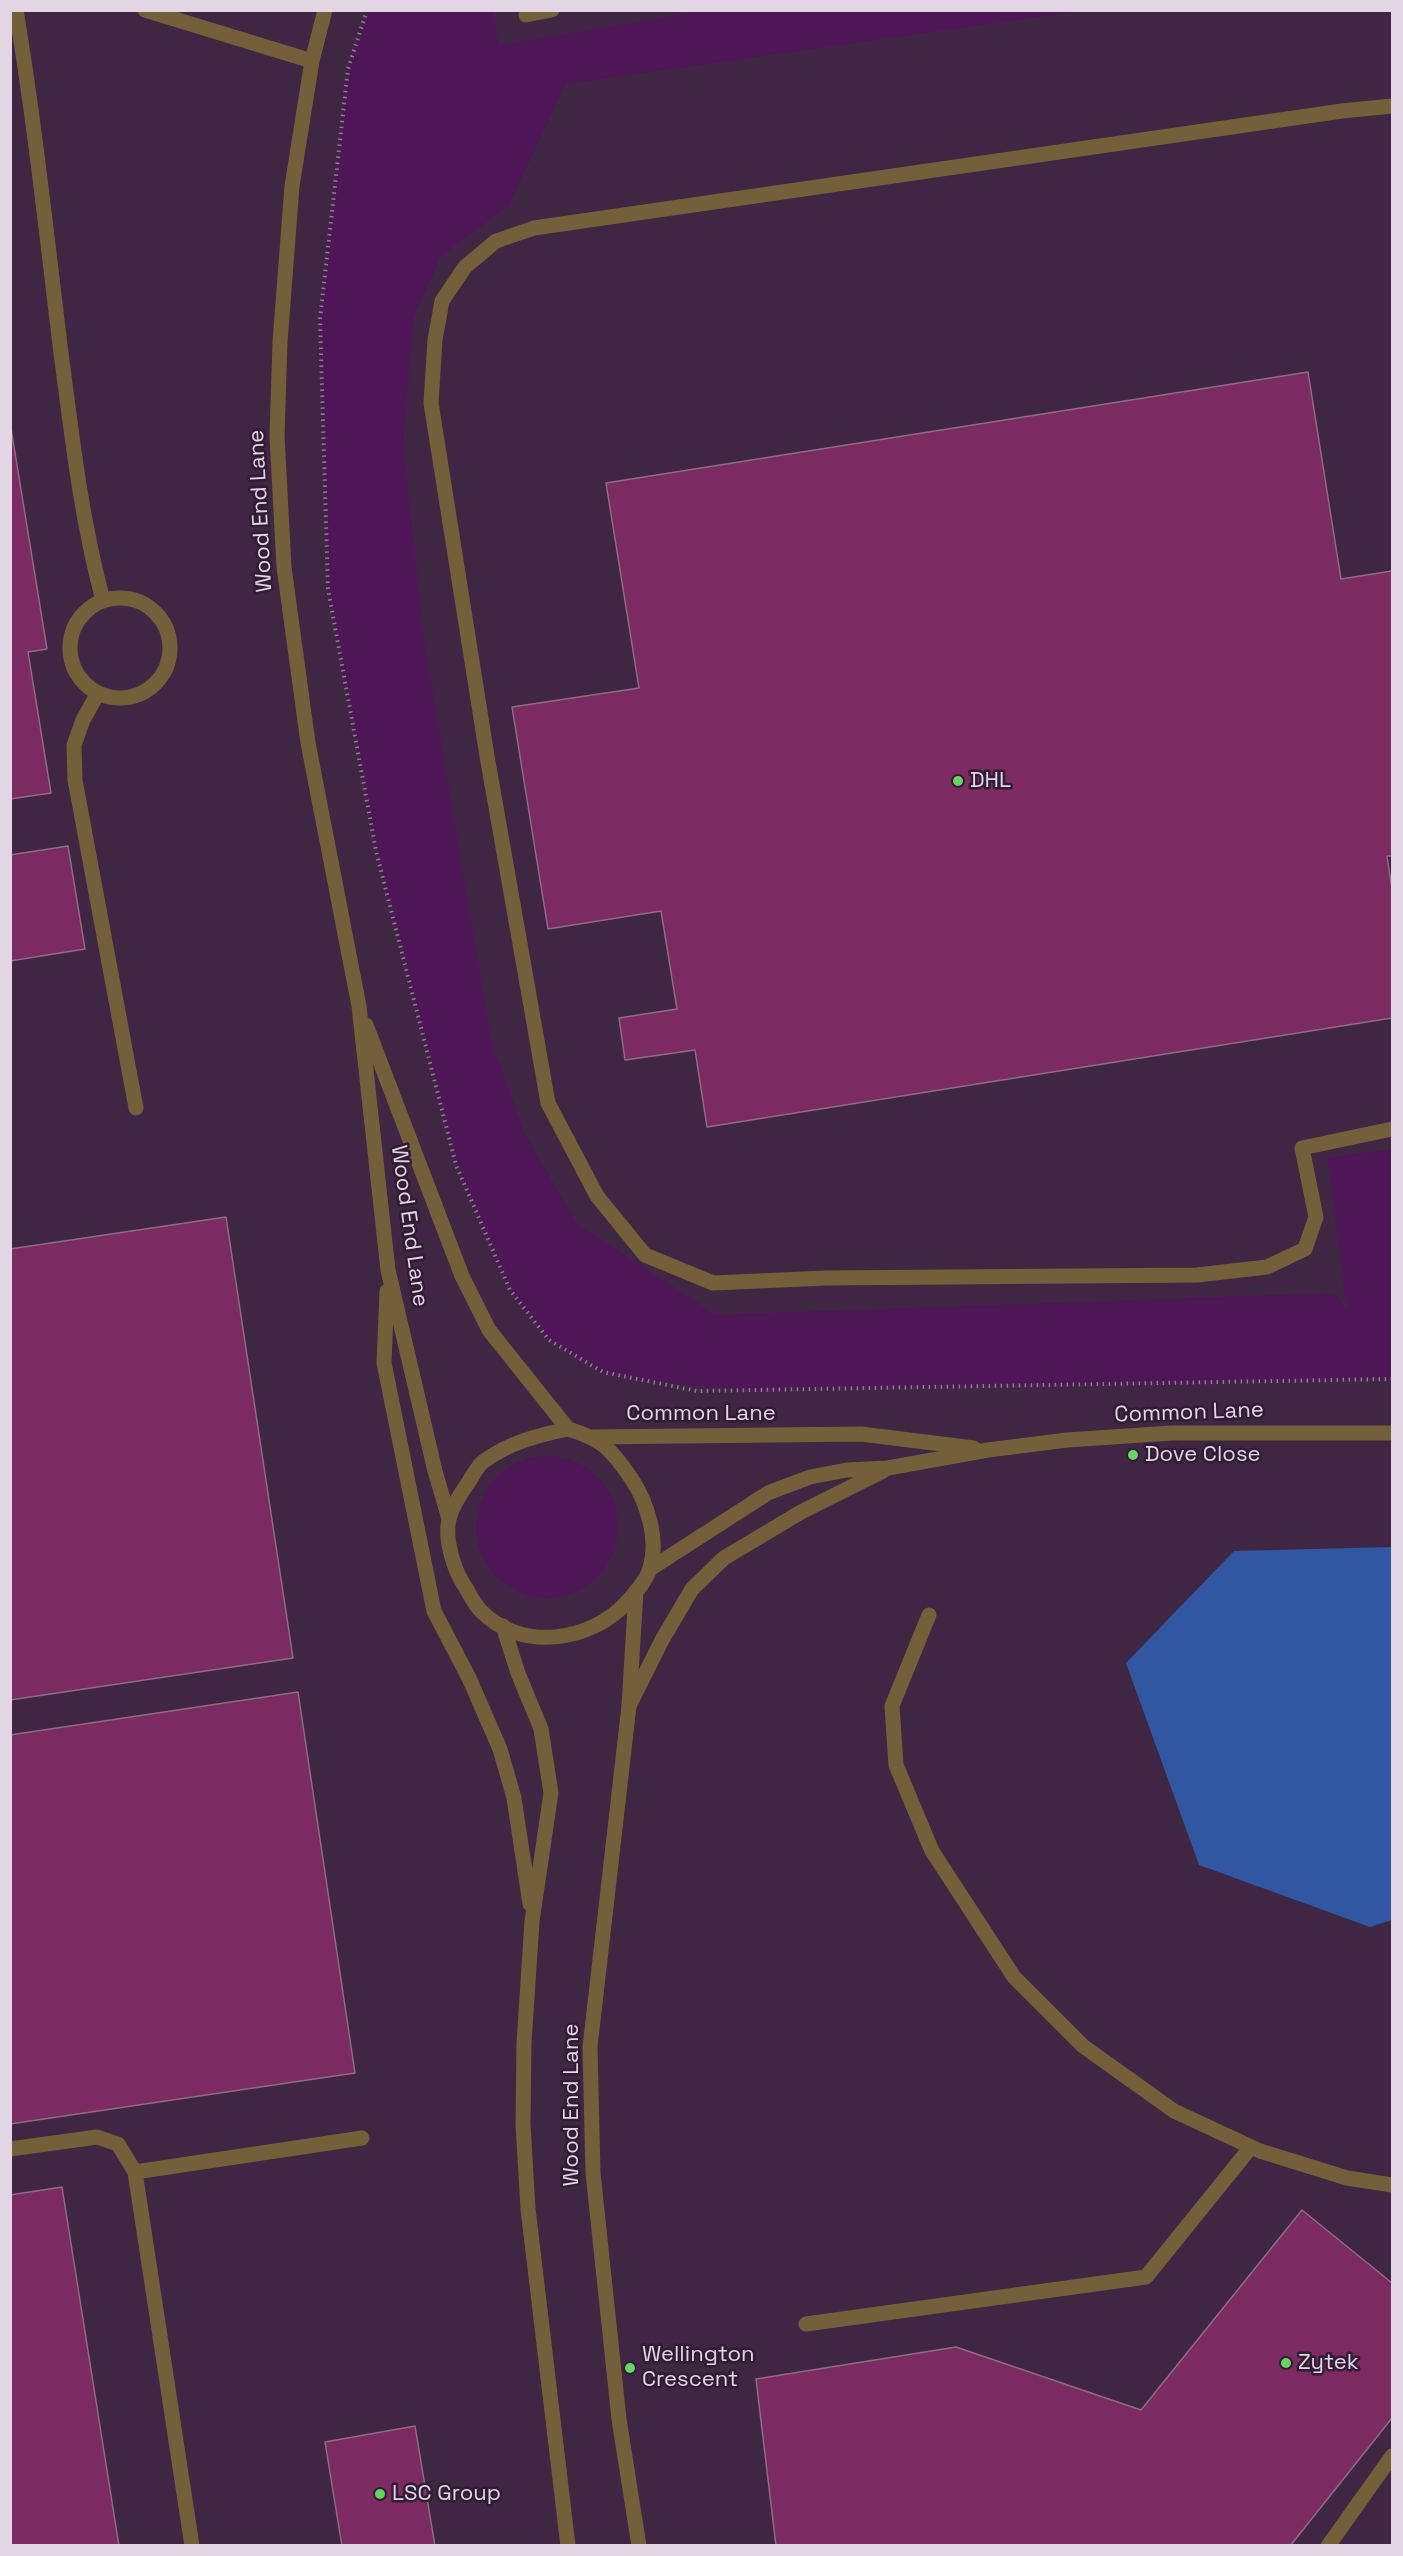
<!DOCTYPE html>
<html>
<head>
<meta charset="utf-8">
<style>
	body { margin:0 }
	#map { position:relative; width:1403px; height:2556px; overflow:hidden; background:#301c33; font-family:"Space Grotesk",sans-serif }
	canvas { display:block }
	.frame { position:absolute; inset:0; border:12px solid #e2d5e4; pointer-events:none }
</style>
</head>
<body>
<div id="map">
<canvas width="1403" height="2556"></canvas>
<div class="frame"></div>
</div>
<script>
const ctx = document.querySelector('canvas').getContext('2d');
ctx.lineJoin = 'round';
function fill(path, color) { ctx.fillStyle = color; ctx.fill(path, 'evenodd'); }
function trace(path, color, width, dash) { ctx.strokeStyle = color; ctx.lineWidth = width; ctx.lineCap = dash ? 'butt' : 'round'; ctx.setLineDash(dash || []); ctx.stroke(path); }
function write(font, color, halo, rows, align = 'center') {
  ctx.font = font + ' "Space Grotesk",sans-serif'; ctx.lineWidth = 5; ctx.setLineDash([]); ctx.textBaseline = 'middle'; ctx.strokeStyle = halo; ctx.fillStyle = color; for (const [text, x, y, turn = 0] of rows) {
    ctx.save(); ctx.translate(x, y); ctx.rotate((+turn || 0) * Math.PI / 180); ctx.textAlign = isNaN(turn) ? turn : align; if (halo) ctx.strokeText(text, 0, 0); ctx.fillText(text, 0, 0); ctx.restore();
  }
}
fill(new Path2D(`
	M11,11H1392V2545H11Z`), '#3f2642');
fill(new Path2D(`
	M367,10L493,11L499,45L703,11H1080L566,84L508,206L441,256L414,316L403,443L424,640L491,1040L524,1133L577,1223L716,1315L1334,1293L1347,1310L1328,1158L1392,1149V1379L749,1391L640,1380L603,1372L549,1340L510,1290L456,1165L376,851L328,589L320,319L348,69Z
	M476 1527a71 71 0 1 1 142 0a71 71 0 1 1-142 0Z`), '#4e1656');
fill(new Path2D(`
	M1392,1547V1920L1370,1927L1199,1865L1126,1663L1234,1551Z`), '#3157a3');
const building = new Path2D(`
	M1308,372L1341,579L1392,571V856H1387L1392,889V1018L707,1127L695,1050L625,1060L619,1018L677,1009L661,911L548,929L512,707L639,688L606,483Z
	M10,422L47,649L28,652L51,793L10,799Z
	M68,846L85,949L10,961V855Z
	M226,1217L293,1658L10,1700V1249Z
	M298,1692L355,2073L10,2124V1735Z
	M62,2187L119,2546H10V2195Z
	M1302,2210L1392,2283V2418L1290,2546H776L756,2379L956,2347L1141,2410Z
	M415,2426L435,2546H342L325,2442Z`);
fill(building, '#7c2a62');
trace(building, '#8f6d81', 1.5);
trace(new Path2D(`
	M367,10L348,69L320,319L328,589L376,851L456,1165L510,1290L549,1340L603,1372L697,1391L1392,1379`), '#8e7e91', 4, [1.5, 4.5]);
trace(new Path2D(`
	M16,10C35,124 47,239 61,353C72,436 81,519 103,600
	M526,15L552,10
	M1392,106L1342,111L534,228L496,241L465,267L442,301L435,340L431,403L487,756L548,1103L597,1196L645,1255L713,1283L826,1278L1197,1275L1267,1267L1305,1249L1316,1217L1302,1148L1392,1129
	M70 648a50 50 0 1 1 100 0a50 50 0 1 1-100 0Z
	M98,693L83,720L74,745L75,780L136,1108
	M929,1615L892,1706L896,1765L932,1851L1014,1977L1083,2046L1174,2111L1260,2151L1347,2178L1392,2185
	M10,2149L97,2137L118,2144L135,2172L192,2546
	M135,2172L362,2138
	M806,2324L1146,2277L1251,2147
	M1328,2546L1392,2456`), '#73603a', 15);
trace(new Path2D(`
	M145,10L312,61
	M593,1437L861,1434L974,1448
	M650,1569L768,1493L810,1477L847,1470L888,1468L988,1450L1067,1440L1172,1433H1392
	M629,1706L662,1640L692,1589L724,1558L801,1512L883,1471`), '#73603a', 15);
trace(new Path2D(`
	M325,10L312,61L292,186L280,342L277,436L284,567L308,743L359,1006L388,1270L435,1471L449,1519
	M366,1025L462,1276L489,1330L568,1429
	M387,1291L384,1363L434,1611L469,1678L500,1749L514,1798L530,1904
	M568,1429C602,1439 611,1449 631,1478C647,1502 659,1539 650,1568C647,1580 635,1593 627,1602C591,1642 521,1652 481,1611C475,1605 470,1595 466,1588C454,1571 444,1539 449,1519C452,1507 461,1493 468,1483C473,1476 477,1466 484,1461C509,1443 538,1435 568,1429Z
	M636,1591L629,1706L590,2047L593,2173L619,2419L639,2546
	M503,1626L518,1673L541,1729L551,1793L532,1921L524,2043L523,2124L528,2209L568,2546`), '#73603a', 15);
for (const [x, y, r, color] of [
	[958,781,6,"#69d464"],
	[1133,1455,6,"#69d464"],
	[1286,2363,6,"#69d464"],
	[630,2368,6,"#69d464"],
	[380,2494,6,"#69d464"]
]) { const dot = new Path2D(); dot.arc(x, y, r, 0, 2 * Math.PI); ctx.fillStyle = color; ctx.fill(dot); trace(dot, '#301c33', 2); }
write('22px', '#e2d5e4', '#301c33', [
	["Wood End Lane",261,511,-93],
	["Wood End Lane",409,1226,82],
	["Common Lane",1189,1413,-2],
	["Common Lane",701,1414],
	["Wood End Lane",572,2105,-90]
]);
write('22px', '#e2d5e4', '#301c33', [
	["DHL",970,781],
	["Dove Close",1145,1455],
	["Wellington",642,2355],
	["Crescent",642,2380],
	["Zytek",1298,2363],
	["LSC Group",392,2494]
], 'left');
</script>
</body>
</html>
